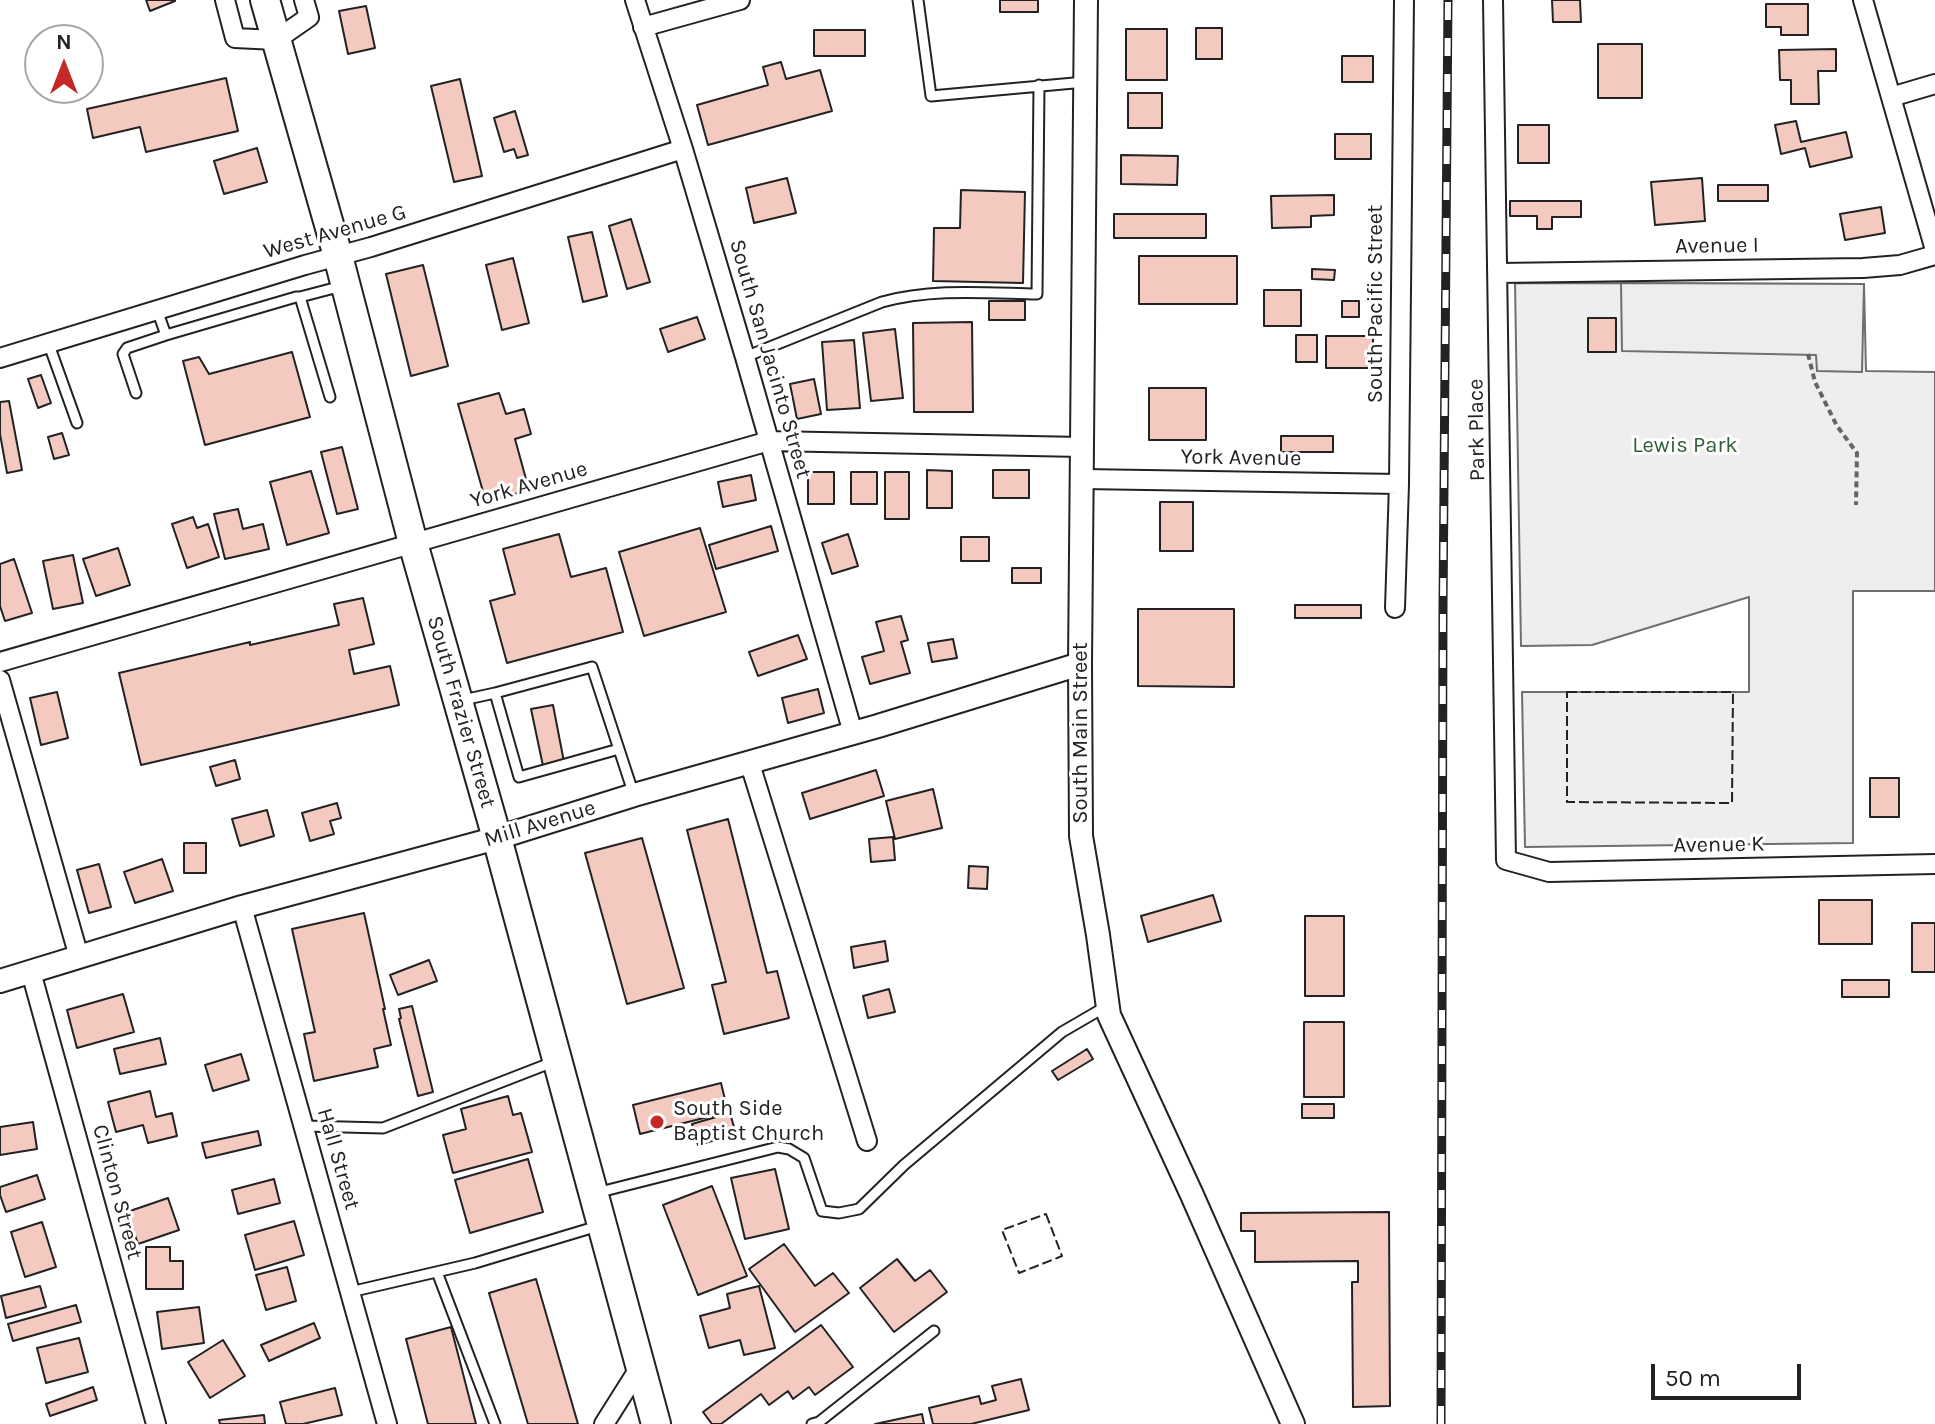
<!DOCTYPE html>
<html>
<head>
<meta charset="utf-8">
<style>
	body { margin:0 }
	#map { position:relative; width:1935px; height:1424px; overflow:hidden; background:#fff; font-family:Karla,sans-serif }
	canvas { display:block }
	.north { position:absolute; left:24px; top:24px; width:80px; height:80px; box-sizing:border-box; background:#fff; border:2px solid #a7a7a7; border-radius:50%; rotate:0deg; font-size:22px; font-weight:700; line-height:32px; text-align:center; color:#222 }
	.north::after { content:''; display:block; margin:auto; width:28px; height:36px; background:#c62828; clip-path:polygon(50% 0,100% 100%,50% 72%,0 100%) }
	.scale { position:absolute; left:1651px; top:1364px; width:150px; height:36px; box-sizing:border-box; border:4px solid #222; border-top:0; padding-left:10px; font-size:24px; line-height:28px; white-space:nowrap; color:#222; -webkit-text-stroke:6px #fff; paint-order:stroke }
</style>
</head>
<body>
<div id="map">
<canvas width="1935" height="1424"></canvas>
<div class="north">N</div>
<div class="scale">50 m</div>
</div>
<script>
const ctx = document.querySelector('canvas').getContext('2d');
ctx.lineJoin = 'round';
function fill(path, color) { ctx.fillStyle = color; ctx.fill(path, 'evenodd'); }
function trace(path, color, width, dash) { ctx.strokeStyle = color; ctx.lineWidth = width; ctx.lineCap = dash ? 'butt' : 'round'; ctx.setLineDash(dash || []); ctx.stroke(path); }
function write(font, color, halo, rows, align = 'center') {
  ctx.font = font + ' Karla,sans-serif'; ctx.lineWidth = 6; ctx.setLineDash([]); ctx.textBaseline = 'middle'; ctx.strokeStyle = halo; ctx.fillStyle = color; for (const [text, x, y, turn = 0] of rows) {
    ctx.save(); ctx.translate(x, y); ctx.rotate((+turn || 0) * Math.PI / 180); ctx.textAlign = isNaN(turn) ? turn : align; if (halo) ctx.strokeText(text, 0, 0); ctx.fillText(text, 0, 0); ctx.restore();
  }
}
const green = new Path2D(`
	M1515,283L1864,284L1866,371L1935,372V591H1853V843L1525,847L1522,692H1749V597L1592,645L1521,646Z`);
fill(green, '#eee');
trace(green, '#6f6f6f', 2);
const parking = new Path2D(`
	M1621,283L1864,284L1862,372L1817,371L1816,355L1622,351Z`);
fill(parking, '#ededed');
trace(parking, '#6f6f6f', 2);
const building = new Path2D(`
	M146,0H175V1L150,11Z
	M1000,0H1038V12H1000Z
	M1552,0H1580L1581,22H1553Z
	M1766,4H1808V35H1781V27H1766Z
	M366,6L375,48L348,54L339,11Z
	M1196,28H1222V59H1196Z
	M1126,29H1167V80H1126Z
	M814,30H865V56H814Z
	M1598,44H1642V98H1598Z
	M1836,49V71H1818L1819,104H1791V80H1780L1779,50Z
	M1342,56H1373V82H1342Z
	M781,62L786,79L820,70L832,111L708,145L697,105L768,85L763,67Z
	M226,78L238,131L146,152L140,127L93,138L87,109Z
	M460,79L482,176L454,182L431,86Z
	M1128,93H1162V128H1128Z
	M515,111L528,155L517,158L514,149L504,152L494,118Z
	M1796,121L1801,142L1846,132L1852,157L1810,167L1805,148L1781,154L1775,125Z
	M1518,125H1549V163H1518Z
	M1335,134H1371V159H1335Z
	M257,148L267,182L224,194L214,161Z
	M1121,155L1178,156L1177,185L1121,184Z
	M787,178L796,213L754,223L746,188Z
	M1702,178L1705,221L1655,225L1651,182Z
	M1718,185H1768V201H1718Z
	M961,190L1025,192L1023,283L933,281L934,228H960Z
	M1334,195V215L1311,216V227L1272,228L1271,196Z
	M1510,201H1581V217H1552V229H1537V216H1510Z
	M1881,207L1885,233L1845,240L1840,214Z
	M1114,214H1206V238H1114Z
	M631,219L650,282L627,289L609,226Z
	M592,232L607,296L583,302L568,237Z
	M1139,256H1237V304H1139Z
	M513,258L529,323L502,330L486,265Z
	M423,265L448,366L411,376L386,274Z
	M1312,269L1335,270L1334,280L1312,279Z
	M1264,290H1301V326H1264Z
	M989,301H1025V320H989Z
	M1342,301H1359V317H1342Z
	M697,317L705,339L668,352L660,329Z
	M1588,318H1616V352H1588Z
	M972,322L973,412H914L913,323Z
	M895,329L903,398L871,401L863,333Z
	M1296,335H1317V362H1296Z
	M1326,336H1373V368H1326Z
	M854,340L860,408L827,410L822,342Z
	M292,352L310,417L205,445L183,361L199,357L209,374Z
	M41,375L51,403L38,408L28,379Z
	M814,379L821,414L797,419L790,384Z
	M1149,388H1206V440H1149Z
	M499,393L506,414L524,409L531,434L515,439L529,490L486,502L458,404Z
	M9,401L22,470L7,473L0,434V402Z
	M62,433L69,455L54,459L48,437Z
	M1281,436H1333V452H1281Z
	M342,447L358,509L337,514L321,452Z
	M927,470L952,471V508H927Z
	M993,470H1029V498H993Z
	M311,471L329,533L287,545L270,482Z
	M808,472H834V504H808Z
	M851,472H877V504H851Z
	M885,472H909V519H885Z
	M751,475L756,500L723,507L718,482Z
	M1160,502H1193V551H1160Z
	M238,509L243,529L263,524L269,549L225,559L214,514Z
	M193,517L197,528L208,524L219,557L187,568L172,524Z
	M771,526L778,551L716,569L709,545Z
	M700,528L726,612L644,636L619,552Z
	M559,534L571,577L606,568L623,632L507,663L490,601L515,594L503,549Z
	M848,534L858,566L832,574L822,543Z
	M961,537H989V561H961Z
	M118,548L130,585L96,596L83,559Z
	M73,555L83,603L53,609L43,561Z
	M14,559L32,613L5,621L0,606V564Z
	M1012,568H1041V583H1012Z
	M363,598L374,644L349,650L354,674L390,666L399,705L141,765L119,673L250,642V645L339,625L334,604Z
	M1295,605H1361V618H1295Z
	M1138,609H1234V687L1138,686Z
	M901,616L908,640L901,642L910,673L870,684L862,657L884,651L876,622Z
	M798,635L807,659L758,676L749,652Z
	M953,639L957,658L932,662L928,643Z
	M818,689L824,713L788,723L782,698Z
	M57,692L68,738L41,745L30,698Z
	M553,705L564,762L543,766L531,709Z
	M235,760L240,779L216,786L210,767Z
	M876,770L884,796L810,819L802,793Z
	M1870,778H1899V817H1870Z
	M933,789L942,828L895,839L886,801Z
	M337,803L341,818L330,821L334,834L310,841L302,813Z
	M267,810L274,836L240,846L232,819Z
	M728,819L767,973L777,971L789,1018L724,1034L712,985L726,982L687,830Z
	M893,837L895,860L871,862L869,839Z
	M642,838L684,988L627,1004L585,853Z
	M184,843H206V873H184Z
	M162,859L173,891L135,903L124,872Z
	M99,864L111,907L89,913L77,870Z
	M969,866L988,867L987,889L968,888Z
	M1213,895L1221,921L1148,942L1141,916Z
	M1819,900H1872V944H1819Z
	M364,913L385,1009H383L391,1045L374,1049L378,1067L314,1081L304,1034L315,1032L292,929Z
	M1305,916H1344V996H1305Z
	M1912,923H1935V972H1912Z
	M885,941L888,961L854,968L851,947Z
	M429,960L437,981L398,995L390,975Z
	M1842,980H1889V997H1842Z
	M889,989L895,1012L868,1018L863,996Z
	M123,994L134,1032L77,1048L67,1010Z
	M412,1006L433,1092L418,1096L399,1019L401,1018L399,1009Z
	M1304,1022H1344V1097H1304Z
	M160,1038L166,1064L120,1074L114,1049Z
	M1087,1049L1093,1059L1058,1080L1052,1071Z
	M241,1054L249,1080L213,1091L205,1065Z
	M721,1083L728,1112L640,1134L633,1105Z
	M150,1091L156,1117L172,1113L177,1136L148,1143L143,1125L116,1132L108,1102Z
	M508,1096L513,1115L521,1113L532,1152L453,1173L443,1135L466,1129L461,1109Z
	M1302,1104H1334V1118H1302Z
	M730,1113L736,1134L698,1145L692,1124Z
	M33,1122L37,1149L0,1155V1127Z
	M258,1131L261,1145L206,1158L202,1143Z
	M528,1159L543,1212L470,1233L455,1180Z
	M775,1169L789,1229L745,1239L731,1178Z
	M37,1175L45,1199L6,1212L0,1195V1187Z
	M274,1179L280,1203L238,1214L232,1190Z
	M712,1186L747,1276L698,1295L663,1205Z
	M168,1198L179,1230L138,1244L127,1212Z
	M1389,1212L1390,1406L1353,1407L1352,1282H1358V1261L1255,1262V1231H1241V1213Z
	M294,1221L304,1255L255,1270L245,1235Z
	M42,1222L56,1267L25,1277L11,1232Z
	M784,1244L815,1286L833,1273L849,1293L795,1332L749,1269Z
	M146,1247H170V1261H183V1289H146Z
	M897,1259L915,1281L930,1270L947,1292L894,1332L860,1288Z
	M287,1267L296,1301L266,1310L256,1275Z
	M536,1279L578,1424H528L489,1293Z
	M40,1286L46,1307L6,1318L1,1296Z
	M759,1286L775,1348L744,1355L740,1340L709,1348L700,1316L730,1308L727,1294Z
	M76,1305L81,1322L13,1341L8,1324Z
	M199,1307L204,1343L162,1349L157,1312Z
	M314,1323L320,1338L269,1361L261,1345Z
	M821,1325L853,1367L815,1395L809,1387L793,1399L788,1391L769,1405L761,1394L721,1424H712L703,1412Z
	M451,1327L476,1424H428L406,1339Z
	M79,1338L88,1372L46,1383L37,1348Z
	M223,1340L245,1376L210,1398L188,1362Z
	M1021,1379L1029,1410L971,1424H933L929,1408L979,1396L981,1404L996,1400L992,1386Z
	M93,1387L97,1400L50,1416L46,1404Z
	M335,1388L342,1415L303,1424H286L280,1402Z
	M922,1414L924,1424H875Z
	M264,1415L265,1424H220L219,1420Z`);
fill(building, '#f3c9c0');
trace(building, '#222', 2);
const service = new Path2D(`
	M918,0L931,96L1085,82
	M300,297L342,286
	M166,335L296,297H300L330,397
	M48,342L77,423
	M745,357L882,302C932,288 986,293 1037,294L1039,85
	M136,393L123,354L127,348L166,335L157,310
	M463,700L495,693
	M619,749L519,777L495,693L592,667L634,795
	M304,1126L383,1128L553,1062
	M596,1193L778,1147L789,1149L804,1158L822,1211L839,1213L859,1209L904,1165L1062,1032L1105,1007
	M437,1272L495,1424
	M350,1292L475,1263L598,1226
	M812,1424L819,1422L934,1331`);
const minor = new Path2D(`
	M225,0L235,38L276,40L309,17L304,0
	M635,0L683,149L745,357L853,733
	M1493,0L1506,860L1549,872L1935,864
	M1863,0L1935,250
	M643,27L740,0
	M1891,97L1935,84
	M1499,273L1863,268L1900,265L1935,255
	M0,358L305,265L371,247L683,149
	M1083,479L1399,484
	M1395,608L1399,484L1404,0
	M0,662L769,441L1083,447
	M0,680L79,957
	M750,764L867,1141
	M242,907L387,1424
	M31,972L156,1424
	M604,1424L640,1367`);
const tertiary = new Path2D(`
	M1086,0L1080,664L1081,836L1098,935L1109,1015L1192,1195L1293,1424
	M0,981L242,907L497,838L634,795L878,726L1080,664`);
const primary = new Path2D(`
	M265,0L338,256L413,543L497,838L656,1424`);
trace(service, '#222', 13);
trace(minor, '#222', 22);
trace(tertiary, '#222', 26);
trace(primary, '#222', 32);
trace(new Path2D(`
	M1808,354L1815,382L1837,426L1857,453L1856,505`), '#646464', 4, [6, 4]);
trace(service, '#fff', 9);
trace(minor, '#fff', 18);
trace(tertiary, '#fff', 22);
trace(primary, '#fff', 28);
const rail = new Path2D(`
	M1441,1424L1443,606L1448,0`);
trace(rail, '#222', 9);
trace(rail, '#fff', 6, [18]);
trace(new Path2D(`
	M1567,692H1733L1732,803L1567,802Z
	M1046,1214L1062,1256L1019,1273L1002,1230Z`), '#222', 2, [10, 4]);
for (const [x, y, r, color] of [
	[657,1122,8,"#c62828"]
]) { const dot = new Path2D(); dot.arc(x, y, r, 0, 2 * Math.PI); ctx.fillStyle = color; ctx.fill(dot); trace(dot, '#fff', 3); }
write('22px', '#222', '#fff', [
	["West Avenue G",335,232,-16],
	["Avenue I",1717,246,-1],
	["South Pacific Street",1376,304,-90],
	["South San Jacinto Street",770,359,74],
	["Park Place",1477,430,-91],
	["York Avenue",1241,458,1],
	["York Avenue",529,485,-16],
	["South Frazier Street",461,712,74],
	["South Main Street",1081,733,-90],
	["Mill Avenue",540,824,-17],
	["Avenue K",1719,845,-1],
	["Hall Street",338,1159,74],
	["Clinton Street",117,1192,75]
]);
write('22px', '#2f5e38', '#fff', [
	["Lewis Park",1685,446]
]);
write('22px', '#222', '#fff', [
	["South Side",673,1109],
	["Baptist Church",673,1134]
], 'left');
</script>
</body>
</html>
